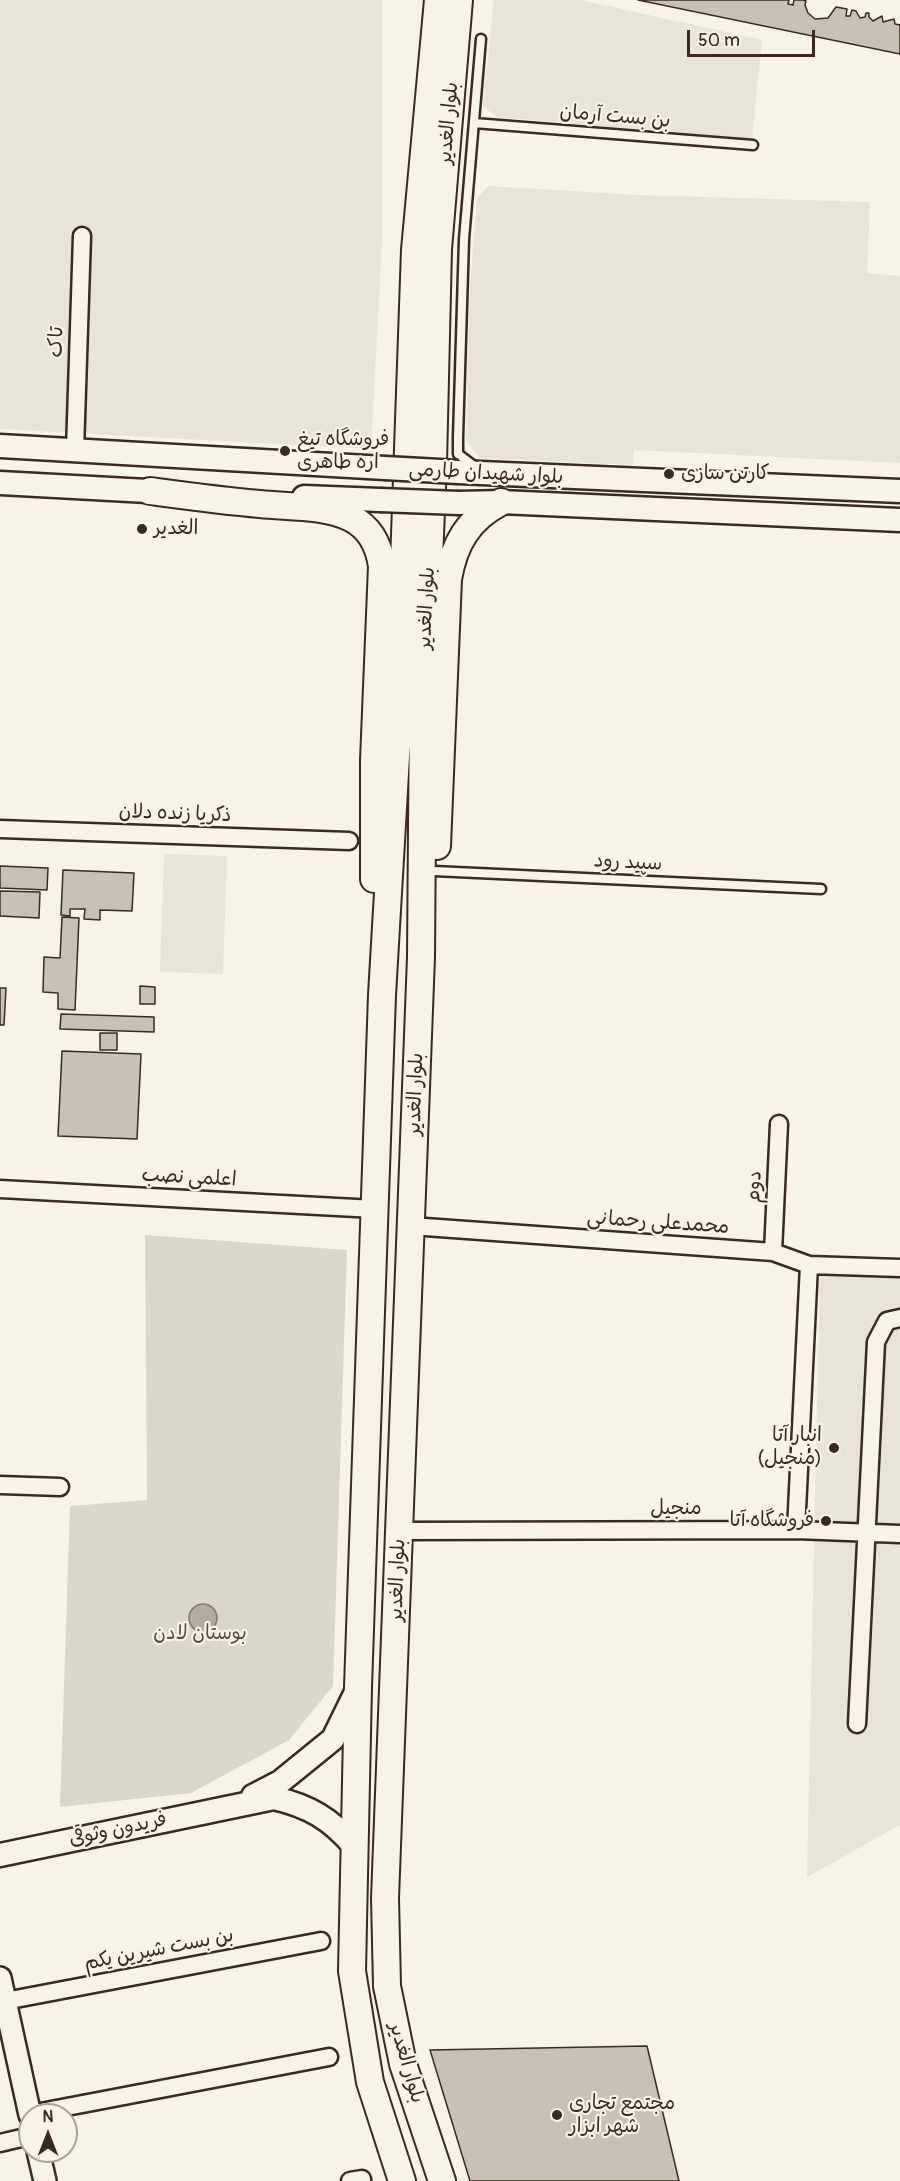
<!DOCTYPE html>
<html>
<head>
<meta charset="utf-8">
<style>
	body { margin:0 }
	#map { position:relative; width:900px; height:2181px; overflow:hidden; background:#f7f3e8; font-family:Pangolin,sans-serif }
	canvas { display:block }
	.north { position:absolute; left:18px; top:2103px; width:60px; height:60px; box-sizing:border-box; background:#f7f3e8; border:2px solid #aca397; border-radius:50%; rotate:0deg; font-size:16px; font-weight:700; line-height:24px; text-align:center; color:#3b2a1e }
	.north::after { content:''; display:block; margin:auto; width:21px; height:27px; background:#3b2a1e; clip-path:polygon(50% 0,100% 100%,50% 72%,0 100%) }
	.scale { position:absolute; left:687px; top:30px; width:128px; height:27px; box-sizing:border-box; border:3px solid #3b2a1e; border-top:0; padding-left:8px; font-size:18px; line-height:21px; white-space:nowrap; color:#3b2a1e; -webkit-text-stroke:4px #f7f3e8; paint-order:stroke }
</style>
</head>
<body>
<div id="map">
<canvas width="900" height="2181"></canvas>
<div class="north">N</div>
<div class="scale">50 m</div>
</div>
<script>
const ctx = document.querySelector('canvas').getContext('2d');
ctx.lineJoin = 'round';
function fill(path, color) { ctx.fillStyle = color; ctx.fill(path, 'evenodd'); }
function trace(path, color, width, dash) { ctx.strokeStyle = color; ctx.lineWidth = width; ctx.lineCap = dash ? 'butt' : 'round'; ctx.setLineDash(dash || []); ctx.stroke(path); }
function write(font, color, halo, rows, align = 'center') {
  ctx.font = font + ' Pangolin,"Playpen Sans Arabic",sans-serif'; ctx.lineWidth = 4.5; ctx.setLineDash([]); ctx.textBaseline = 'middle'; ctx.strokeStyle = halo; ctx.fillStyle = color; for (const [text, x, y, turn = 0] of rows) {
    ctx.save(); ctx.translate(x, y); ctx.rotate((+turn || 0) * Math.PI / 180); ctx.textAlign = isNaN(turn) ? turn : align; if (halo) ctx.strokeText(text, 0, 0); ctx.fillText(text, 0, 0); ctx.restore();
  }
}
fill(new Path2D(`
	M0,0H382V241L371,449L0,429Z
	M494,0H581L762,40L752,139L497,117L483,106Z
	M488,186L638,195L870,202L867,273L900,276V463L634,450L633,465L480,458L466,441L470,287L477,199Z
	M164,854L227,856L223,974L160,972Z
	M820,1266L900,1268V1825L807,1877Z`), '#e9e4d9');
fill(new Path2D(`
	M145,1235L347,1250L333,1686L289,1740L191,1793L60,1807L70,1506L147,1500Z`), '#dbd6cb');
const water = new Path2D(`
	M189 1618a14 14 0 1 1 28 0a14 14 0 1 1-28 0Z`);
fill(water, '#b4aca0');
trace(water, '#84786c', 1.5);
const building = new Path2D(`
	M638,0H789L788,4L793,5L794,0H803L806,1L805,5L808,13L815,19L828,18L836,7L847,9L846,16H850L852,10L856,11L860,18L865,17L866,13H869V17L873,21L882,16L883,22L894,19L895,24L900,25V54Z
	M0,866L48,868L47,890L0,888Z
	M63,870L134,873L132,911L100,910V920L84,919L85,909H70V916L61,915Z
	M0,891L40,892L39,918L0,916Z
	M62,917L79,918L75,1010L58,1009V993L43,992L44,957L60,958Z
	M140,986L155,987V1004H140Z
	M0,988H6L4,1025H0Z
	M61,1014L154,1017V1032L60,1029Z
	M100,1033H117V1050H100Z
	M62,1051L141,1054L137,1139L58,1136Z
	M647,2046L679,2181H470L430,2050Z`);
fill(building, '#c8c1b6');
trace(building, '#3b2a1e', 1.5);
const service = new Path2D(`
	M474,123L753,145
	M474,466L458,454V437L464,239L481,39
	M434,871L821,889`);
const minor = new Path2D(`
	M75,450L82,236
	M0,829L349,841
	M0,1189L375,1209
	M411,1226L773,1252L809,1265L900,1268
	M773,1252L779,1124
	M0,1485L60,1487
	M796,1530L900,1534
	M400,1531L796,1530L809,1265
	M857,1724L876,1342L887,1321L900,1318
	M5,2001L321,1941
	M30,2114L329,2057
	M0,2143L30,2136
	M350,2181L362,2179`);
const tertiary = new Path2D(`
	M0,1978L30,2115
	M38,2151L45,2181`);
const secondary = new Path2D(`
	M0,446L385,468
	M458,472L900,491
	M0,483L166,492
	M304,497L380,500
	M459,503L501,502L900,520
	M253,1796L280,1782L333,1739L357,1690
	M0,1855L274,1798C309,1806 331,1819 354,1846`);
const primary = new Path2D(`
	M150,491C187,496 223,501 260,504C289,507 324,505 351,518C371,528 379,546 382,566L374,760V879
	M437,846L448,579C454,544 468,519 501,502
	M402,2181L370,2082L352,1971L358,1687L382,995L399,705L415,250L438,0
	M442,2181L403,2064L387,1986L385,1898L421,957L423,700L433,464L438,249L459,0`);
trace(service, '#3b2a1e', 13);
trace(minor, '#3b2a1e', 21);
trace(tertiary, '#3b2a1e', 26);
trace(secondary, '#3b2a1e', 27);
trace(primary, '#3b2a1e', 30);
trace(service, '#f7f3e8', 8);
trace(minor, '#f7f3e8', 16);
trace(tertiary, '#f7f3e8', 21);
trace(secondary, '#f7f3e8', 22);
trace(primary, '#f7f3e8', 26);
const secondaryBridge = new Path2D(`
	M385,468L458,472
	M380,500L459,503`);
trace(secondaryBridge, '#3b2a1e', 27, []);
trace(secondaryBridge, '#f7f3e8', 22);
for (const [x, y, r, color] of [
	[285,451,6,"#3b2a1e"],
	[669,474,6,"#3b2a1e"],
	[142,529,6,"#3b2a1e"],
	[834,1448,6,"#3b2a1e"],
	[826,1521,6,"#3b2a1e"],
	[557,2115,6,"#3b2a1e"]
]) { const dot = new Path2D(); dot.arc(x, y, r, 0, 2 * Math.PI); ctx.fillStyle = color; ctx.fill(dot); trace(dot, '#f7f3e8', 2); }
write('20px', '#3b2a1e', '#f7f3e8', [
	["بن بست آرمان",615,117,5],
	["بلوار الغدیر",449,123,-85],
	["تاک",57,342,-88],
	["بلوار شهیدان طارمی",486,474,3],
	["بلوار الغدیر",427,608,-87],
	["ذکریا زنده دلان",175,814,2],
	["سپید رود",628,863,3],
	["بلوار الغدیر",416,1094,-88],
	["اعلمی نصب",189,1178,3],
	["دوم",755,1187,-87],
	["محمدعلی رحمانی",658,1223,4],
	["منجیل",676,1509],
	["بلوار الغدیر",398,1580,-88],
	["فریدون وثوقی",118,1830,-12],
	["بن بست شیرین یکم",159,1950,-11],
	["بلوار الغدیر",406,2063,74]
]);
write('20px', '#3b2a1e', '#f7f3e8', [
	["فروشگاه تیغ",297,440],
	["اره طاهری",297,463],
	["کارتن سازی",681,474],
	["الغدیر",154,529],
	["انبار آتا",822,1436,"right"],
	["(منجیل)",822,1459,"right"],
	["فروشگاه آتا",814,1521,"right"],
	["مجتمع تجاری",569,2104],
	["شهر ابزار",569,2127]
], 'left');
write('20px', '#5b4c41', '#f7f3e8', [
	["بوستان لادن",200,1634]
]);
</script>
</body>
</html>
